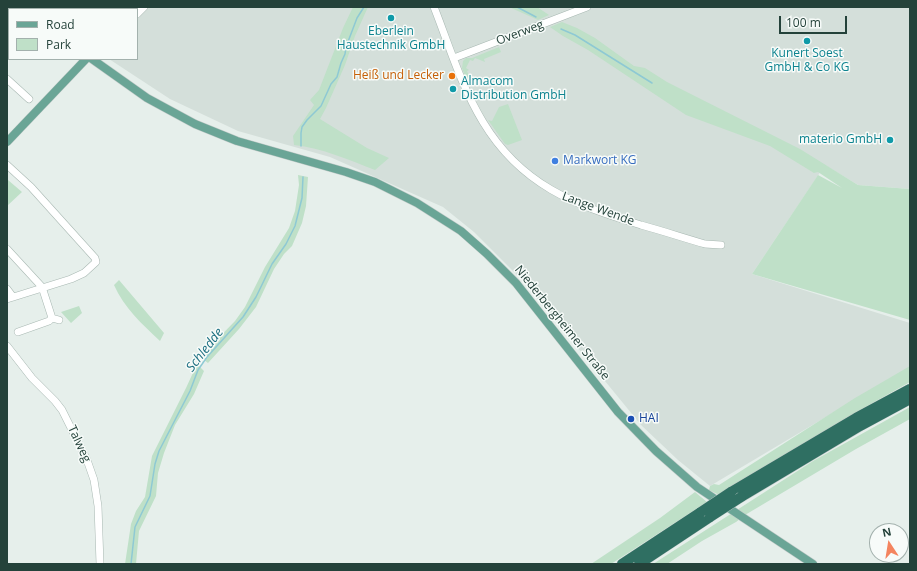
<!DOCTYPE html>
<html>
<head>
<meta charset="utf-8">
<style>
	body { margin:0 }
	#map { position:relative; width:917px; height:571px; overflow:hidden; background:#e6efeb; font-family:"Open Sans",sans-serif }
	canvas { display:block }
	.frame { position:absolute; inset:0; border:8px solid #24423a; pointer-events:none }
	.legend { position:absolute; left:8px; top:8px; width:130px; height:52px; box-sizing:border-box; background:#f7fbf9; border:1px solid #a3b1ad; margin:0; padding:5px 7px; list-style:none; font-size:12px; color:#24423a }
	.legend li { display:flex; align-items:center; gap:8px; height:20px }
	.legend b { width:20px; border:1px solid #a3b1ad }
	.north { position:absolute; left:869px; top:523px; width:40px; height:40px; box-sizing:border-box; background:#f7fbf9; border:1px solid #a3b1ad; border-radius:50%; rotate:348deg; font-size:11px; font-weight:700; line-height:16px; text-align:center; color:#24423a }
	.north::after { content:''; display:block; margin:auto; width:14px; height:18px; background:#f4845f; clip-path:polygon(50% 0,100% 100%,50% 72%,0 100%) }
	.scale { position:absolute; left:779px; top:16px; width:68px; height:18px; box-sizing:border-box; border:2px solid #24423a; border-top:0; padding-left:5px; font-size:12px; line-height:14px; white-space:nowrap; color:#24423a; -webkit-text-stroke:3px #f7fbf9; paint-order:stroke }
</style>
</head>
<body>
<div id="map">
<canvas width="917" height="571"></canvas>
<div class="frame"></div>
<ul class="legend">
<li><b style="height:5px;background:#6aa596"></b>Road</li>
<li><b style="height:11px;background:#bfe0c8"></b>Park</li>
</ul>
<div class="north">N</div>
<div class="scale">100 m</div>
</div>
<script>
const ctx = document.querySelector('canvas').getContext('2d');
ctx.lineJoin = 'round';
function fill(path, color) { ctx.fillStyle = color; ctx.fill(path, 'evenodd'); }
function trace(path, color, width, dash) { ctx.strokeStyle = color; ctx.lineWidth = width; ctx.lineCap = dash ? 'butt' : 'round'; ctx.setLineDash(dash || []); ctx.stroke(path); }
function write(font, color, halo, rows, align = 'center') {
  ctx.font = font + ' "Open Sans",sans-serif'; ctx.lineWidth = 3; ctx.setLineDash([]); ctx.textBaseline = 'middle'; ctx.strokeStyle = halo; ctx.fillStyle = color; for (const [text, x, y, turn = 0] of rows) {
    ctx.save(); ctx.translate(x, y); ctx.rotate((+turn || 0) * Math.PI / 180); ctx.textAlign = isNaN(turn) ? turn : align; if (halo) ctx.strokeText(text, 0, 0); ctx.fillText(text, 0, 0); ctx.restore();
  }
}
fill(new Path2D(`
	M32,7H910V189L858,185L825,165L752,274L910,323V367L710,486L678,460L641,425L523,281L474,232L443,207L330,157L238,131L170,99L109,59H137V9H35Z`), '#d4dfda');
fill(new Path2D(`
	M353,7H368L355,36L345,65L326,108L320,119L367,148L389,158L375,170C349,160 322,148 294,145L293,136L314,105L310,100L319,90L343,28Z
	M509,7H537L549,15L538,20Z
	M562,22L577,28L595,38L634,66L645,68L667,82L800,149L858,185L910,189V320L752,274L818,175L842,188L818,172L814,173L770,146L686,115L588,50L563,36L550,27Z
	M499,47L501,52L484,59L485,62L475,58L473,61L470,60L466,68L469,70L467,71L471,82L467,81L462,68L463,61L466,58H472Z
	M508,104L522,140L508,145L505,144L488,120L492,121L499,107Z
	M298,175L308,177L306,206L302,223L292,246L284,254L274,269L256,307L239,329L208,363L200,357L235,321L245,307L265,267L289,228L295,211L299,185Z
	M8,180L22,192L7,206V182Z
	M119,280L164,333L160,341C142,324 124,308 114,285Z
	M79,306L82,313L71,323L61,312Z
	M197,364L204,371L194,394L175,425L164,453L158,473L156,496L139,531L136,564H125L131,524L136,511L145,497L152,456L186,388Z
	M910,366V382L853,414L719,495L709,490L710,486L714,484L719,485L855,398Z
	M910,407V419L856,449L745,515L736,522L702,541L667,564H653L813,461Z
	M695,492L707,502L611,564H591L660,518Z`), '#bfe0c8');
trace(new Path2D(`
	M517,7L536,17
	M561,29L575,35L652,83
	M301,146V133L302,127L307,120L321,106L331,84L337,77L341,63L345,54L346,47L357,18L364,7
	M131,564L135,527L150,496L155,464L159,451L190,391L198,370L207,357L243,317L256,297L272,264L286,244L295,226L302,198L303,177`), '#8ec9d4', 1.5);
const minor = new Path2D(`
	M434,7C449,45 461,86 483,122C521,185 574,205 641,225C663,231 684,238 705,244L721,245
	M65,9L66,7
	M137,14L144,7
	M454,58L587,7
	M7,79L29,99
	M7,165L31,187L95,258L96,262L84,273L71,279L7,299
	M7,249L42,287L52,318
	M7,289L13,297
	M18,332L49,321L52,318L59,320
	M7,346L32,378L55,401L62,410L87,460L94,480L98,506L100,564`);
const major = new Path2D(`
	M20,7L22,9
	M92,59L147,98L195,124L237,141L346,172L375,182L417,203L461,231L487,254L516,283L618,412L656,451L697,487L813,564
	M7,142L86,59`);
const highway = new Path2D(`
	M731,492L856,418L910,389
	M741,497L860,426L910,399
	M622,564L701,512
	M639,564L710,517`);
trace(minor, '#a8b8b2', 8);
trace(major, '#c2cac8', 9);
trace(highway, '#c2cac8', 11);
trace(minor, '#fff', 7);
trace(major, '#6aa596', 8);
trace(highway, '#2f6f62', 10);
const highwayBridge = new Path2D(`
	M701,512L731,492
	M710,517L741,497`);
trace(highwayBridge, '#c2cac8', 11, []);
trace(highwayBridge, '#2f6f62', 10);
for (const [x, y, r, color] of [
	[391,18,4,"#0f9aa8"],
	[807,41,4,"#0f9aa8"],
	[452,76,4,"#e8710a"],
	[453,89,4,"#0f9aa8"],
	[890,140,4,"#0f9aa8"],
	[555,161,4,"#3f7fe0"],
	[631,419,4,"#1a4fb4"]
]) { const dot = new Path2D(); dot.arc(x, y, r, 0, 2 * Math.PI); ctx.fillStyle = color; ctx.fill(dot); trace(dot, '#f7fbf9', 1.5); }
write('12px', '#0d838f', '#f7fbf9', [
	["Eberlein",391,32],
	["Haustechnik GmbH",391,46],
	["Kunert Soest",807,54],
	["GmbH & Co KG",807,68],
	["Almacom",461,82,"left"],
	["Distribution GmbH",461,96,"left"],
	["materio GmbH",882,140,"right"]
]);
write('12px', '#24423a', '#f7fbf9', [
	["Overweg",520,33,-21],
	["Lange Wende",598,209,20],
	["Niederbergheimer Straße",562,323,51],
	["Talweg",79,444,65]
]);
write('12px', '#c56008', '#f7fbf9', [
	["Heiß und Lecker",444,76]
], 'right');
write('12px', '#366cbe', '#f7fbf9', [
	["Markwort KG",563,161]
], 'left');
write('12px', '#164399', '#f7fbf9', [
	["HAI",639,419]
], 'left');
write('italic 13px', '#1c6f80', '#f7fbf9', [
	["Schledde",205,350,-52]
]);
</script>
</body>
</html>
